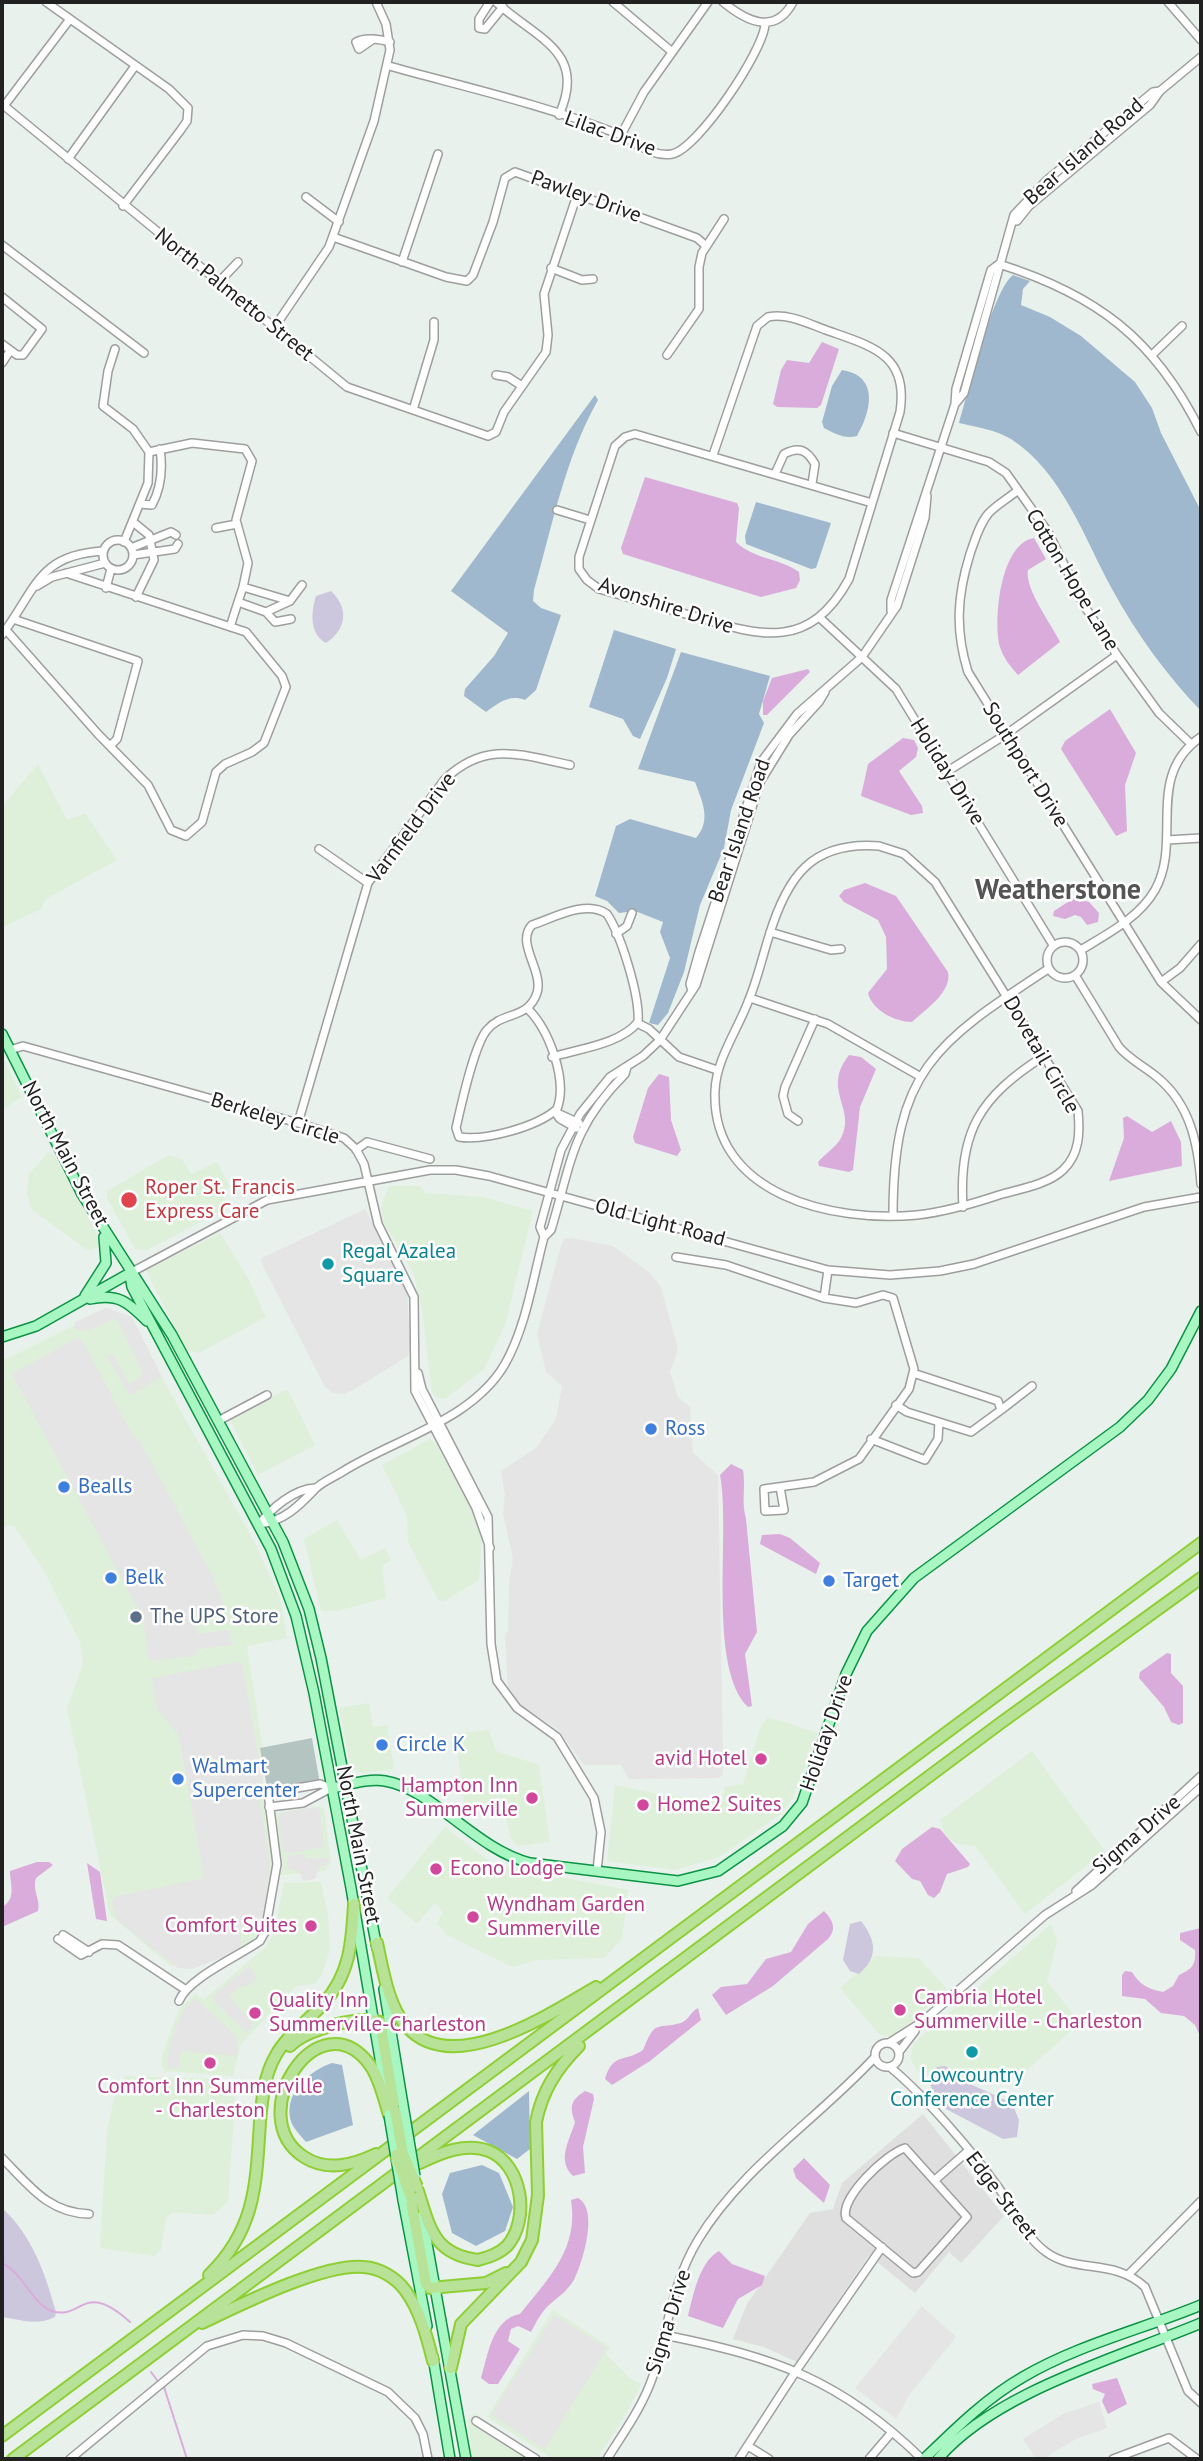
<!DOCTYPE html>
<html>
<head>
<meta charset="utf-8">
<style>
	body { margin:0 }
	#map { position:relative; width:1203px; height:2461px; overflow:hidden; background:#e8f1ec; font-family:"PT Sans",sans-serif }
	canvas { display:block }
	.frame { position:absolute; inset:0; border:4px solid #212121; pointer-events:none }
</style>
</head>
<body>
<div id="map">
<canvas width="1203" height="2461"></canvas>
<div class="frame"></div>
</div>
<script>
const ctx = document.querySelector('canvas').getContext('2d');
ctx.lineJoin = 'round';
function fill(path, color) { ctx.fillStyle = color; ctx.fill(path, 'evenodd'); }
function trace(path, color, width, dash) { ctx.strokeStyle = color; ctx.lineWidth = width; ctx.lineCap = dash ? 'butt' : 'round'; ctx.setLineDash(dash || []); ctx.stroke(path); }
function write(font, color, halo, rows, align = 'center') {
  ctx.font = font + ' "PT Sans",sans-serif'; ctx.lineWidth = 5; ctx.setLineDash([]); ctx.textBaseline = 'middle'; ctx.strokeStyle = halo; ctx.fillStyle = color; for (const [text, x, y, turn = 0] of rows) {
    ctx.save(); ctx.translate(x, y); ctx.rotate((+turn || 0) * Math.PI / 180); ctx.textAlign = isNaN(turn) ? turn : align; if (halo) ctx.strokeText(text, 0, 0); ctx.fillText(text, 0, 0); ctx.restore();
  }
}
fill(new Path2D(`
	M923,2114L1004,2216L961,2263L949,2252L915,2293L869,2255L797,2362L764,2347L733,2339L747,2304L810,2213L833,2209L842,2183Z`), '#dedfde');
fill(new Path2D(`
	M38,764L67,820L85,813L117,860L46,899L41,909L2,928V806Z
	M2,1056L22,1097L2,1110Z
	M49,1152L54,1155L100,1239L97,1247L92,1250H87L31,1209L27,1193L29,1174Z
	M169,1155L182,1159L191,1174L217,1162L230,1187L221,1192L229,1207L147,1250L135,1249L107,1198V1191Z
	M389,1186H420L425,1193L483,1197L533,1211L505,1325L484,1369L445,1399L436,1397L432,1392L422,1310L414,1274L383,1221L381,1208Z
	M220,1233L249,1280L266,1317L199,1353L186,1350L146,1270Z
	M103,1311L133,1326L256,1545L280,1599L287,1638L247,1646L263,1750V1789L267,1815L320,1806L324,1809L331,1862L325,1871L272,1876L270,1900L261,1930L251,1944L239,1954L190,1964L171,1966L110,1915L67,1708L83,1664L80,1642L44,1571L15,1527L9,1525L2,1529V1357L7,1359Z
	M286,1390L289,1392L315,1445L258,1475L229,1417Z
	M430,1439L435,1442L465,1493L482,1536L479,1580L444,1601L438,1600L408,1542L407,1516L382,1465Z
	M337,1520L361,1560L385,1548L391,1560L382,1566L386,1598L337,1611H321L304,1539Z
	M369,1703L373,1727L387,1725L394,1769L363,1773L351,1768L339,1708Z
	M768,1717L818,1733L793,1797L781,1814L719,1857L675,1870L607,1861L615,1785L662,1795L722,1801L725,1787L743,1784L761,1726Z
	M489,1730L496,1751L539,1765L550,1842L518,1846L511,1838L504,1810L473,1814L465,1812L456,1738L460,1733Z
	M1032,1751L1105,1851L1025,1914L975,1846L955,1843L946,1835L940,1820Z
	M445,1827L493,1864L628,1890L622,1939L604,1958L536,1960L513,1967L447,1935L437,1923L443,1912L435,1903L417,1924L387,1898Z
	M321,1882L328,1915L330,1950L322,1974L315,1984L296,1986L241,2044L233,2076L165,2071L161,2065L163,2052L179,2009L195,1994L204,1999L266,1947L274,1932L284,1883Z
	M1051,1924L1057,1941L1047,1981L1080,2023L1026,2071L989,2085L919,2073L910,2058L914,2043Z
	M876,1956L919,1958L947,1989L899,2033L889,2037L879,2034L840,1988Z
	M125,2076L218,2079L231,2085L235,2102L228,2201L213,2215L172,2212L166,2219L161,2250L154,2256L100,2248L107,2131L116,2090Z
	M553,2310L610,2347L606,2354L630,2378L641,2384L625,2416L597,2459H553L487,2417Z
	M474,2413L537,2455L535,2459H472L468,2421Z`), '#def0d9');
fill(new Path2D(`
	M312,1738L320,1784L268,1793L260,1748Z`), '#b4c5c1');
fill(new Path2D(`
	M1013,275L1030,281L1023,289L1021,305L1050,317L1081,336L1135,382L1152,408L1161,433L1201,511V711C1167,676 1136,633 1112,589C1084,538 1063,473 1011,439C996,430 977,427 959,423C968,393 992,291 1013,275Z
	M842,370C880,376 871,412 857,436C844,439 836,434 824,428L822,422L832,386Z
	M595,395L598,400C565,458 552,527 534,590L533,601L541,608L561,615L536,690L525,700C509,694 499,703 486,712L464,696L465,689L494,656L508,633L451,591Z
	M756,502L831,523L816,568L811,569L746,544L745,536Z
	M614,630L676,649L667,678L640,739L633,736L623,719L589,707Z
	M681,652L770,676L759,714L764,723L731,810L724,848L700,905L684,972L668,1013L658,1025L649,1023L670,958L660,932L663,922L635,911L619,913L607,901L595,896L616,826L630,819L696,838C712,820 702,801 695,782L638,769Z
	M332,2063L342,2065L353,2125L306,2142C302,2137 295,2130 292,2124C281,2096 308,2071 332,2063Z
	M529,2091L530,2149L517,2159L473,2135Z
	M482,2165L499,2173L513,2207L505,2231L476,2246L452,2233L442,2194L450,2173Z`), '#a0b8cd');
fill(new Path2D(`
	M331,591C349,608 347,629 326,643C309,634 311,612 316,596Z
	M861,1921C876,1940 879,1957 859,1974L850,1971L843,1960L850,1924Z
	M945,2066L970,2084L1012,2103L1019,2120L1017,2137L1003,2139L946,2109L933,2096L929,2076L937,2067Z
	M2,2208C32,2235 45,2273 56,2312L55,2317C37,2326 22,2320 2,2317Z`), '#cdc7de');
fill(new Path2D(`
	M365,1209L407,1287L410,1348L408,1356L355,1389L344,1394L333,1393L325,1387L261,1262L262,1258Z
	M571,1238L613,1246L650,1273L661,1287L678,1349L670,1372L678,1397L690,1407L693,1453L718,1475L723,1759V1774L719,1778L629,1779L621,1765H584L558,1729L521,1706L508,1687L505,1636L508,1630L509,1582L513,1558L503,1514L505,1495L501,1471L536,1448L556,1419L562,1386L546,1372L537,1334L560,1249L564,1239Z
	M106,1308L132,1317L162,1377L130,1395L106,1356L113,1354L129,1384L144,1375L117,1320L113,1319L90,1330H76L74,1327L75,1322Z
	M77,1338L82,1340L132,1434L141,1443L212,1575L223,1603L220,1609L196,1615L197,1634L229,1630L232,1645L197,1649L195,1656L149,1661L143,1618L12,1374Z
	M237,1662L242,1664L263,1781L258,1791L270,1864L262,1922L237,1931L242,1943L238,1952L191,1969L178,1968L122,1924L115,1917L112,1901L114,1897L204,1878L179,1736L157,1709L152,1678Z
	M314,1807L320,1810L324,1847L289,1853L283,1851L278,1820L280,1813Z
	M303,1853L307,1859L328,1858L329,1862L318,1869L315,1879L303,1881L299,1872L287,1868L288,1856Z
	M250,1966L257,1979L245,1987H239L229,1996L253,2023L247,2033L213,2000L215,1994Z
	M195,1998L236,2036L238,2053L235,2056L181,2051L179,2068L170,2069L167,2065L170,2043L183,2011Z
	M922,2306L956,2337L910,2394L896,2419L855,2388Z
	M554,2315L607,2348L545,2449L491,2415Z
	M1099,2402L1107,2428L1076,2439L1043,2459H1036L1023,2439L1063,2414Z`), '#e5e5e5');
fill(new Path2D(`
	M822,342L839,349L821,405L817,408L777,407L773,404L781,370L787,360L809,363Z
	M645,477L737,503L739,508L736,542C755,560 780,558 799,572L800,580L796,588L761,597L623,554L621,548Z
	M1034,538L1046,559L1028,570C1024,588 1052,625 1060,642L1018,675C1010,666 1004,659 1000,647C993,621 1000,543 1034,538Z
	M808,669L810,672L767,715H763V701L772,678Z
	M1110,709L1136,753L1125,785L1127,831L1116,836L1061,749L1065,741Z
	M903,738L914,740L918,748L916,757L899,771L922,806L923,813L911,815L861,796L868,764Z
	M865,883L896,896L948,972C952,992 926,1009 912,1022C895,1022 872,1010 868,993L887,969L886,937L878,920L844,902L839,896L844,890Z
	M1074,898L1089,902L1099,913L1098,922L1087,925L1081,917L1075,915L1065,919L1053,916L1054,911Z
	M849,1055L861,1057L876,1069L860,1107L853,1170L849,1172L819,1166L818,1162C825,1154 837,1146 841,1138C857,1109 821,1090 849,1055Z
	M659,1074L669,1077L671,1120L681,1150L677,1156L635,1143L633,1137L648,1088Z
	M1127,1116L1152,1132L1171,1121L1181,1142L1182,1166L1109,1181L1124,1138L1123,1118Z
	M731,1464L743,1470C746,1488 741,1500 746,1519L757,1632L745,1654L752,1706L748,1707C707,1667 731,1532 720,1475Z
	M780,1534L790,1538L820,1563L816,1574L760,1544L762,1535Z
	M1167,1653L1171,1654V1673L1183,1686V1723L1179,1725L1171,1722L1164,1707L1139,1678L1140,1672Z
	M932,1827L940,1829L970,1864L968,1867L947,1874L940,1892L934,1898L928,1895L920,1881L912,1879L895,1861L902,1849Z
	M37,1862H49L53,1865L36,1878C32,1891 41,1900 38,1911L2,1927V1907C17,1899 10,1884 10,1871Z
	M87,1863L100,1872L107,1921L96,1919Z
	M824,1911C833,1920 837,1929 828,1939L773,1986L726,2015L712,1995L721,1987L747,1984L766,1959L791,1952L808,1924Z
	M1201,1928L1199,2005L1201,2038L1195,2025L1184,2016L1161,2013L1145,1999L1122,1996V1975L1125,1971L1132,1972C1140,1985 1148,1989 1163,1992L1173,1986L1179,1975C1192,1969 1196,1965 1195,1950L1180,1940V1933Z
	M698,2008L701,2020L650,2061L612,2085L605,2079C613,2052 624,2063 643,2050C656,2019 654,2030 681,2023C689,2020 691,2011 698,2008Z
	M585,2091L593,2094L594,2099L583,2147L585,2173L573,2176C556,2160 570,2140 575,2122C569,2106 571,2100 585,2091Z
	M804,2158L830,2185L824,2203L796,2178L793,2169Z
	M578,2198C599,2209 583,2261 575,2278C568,2291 558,2297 549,2305C541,2312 536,2323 531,2332L518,2326L511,2329L508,2341L520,2349L498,2384H489L481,2378C488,2355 492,2319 520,2314C549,2278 579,2248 571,2200Z
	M719,2251L732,2264L765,2276L762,2285L738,2299L723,2328L688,2316C693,2296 699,2262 719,2251Z
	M1117,2378L1127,2404L1108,2414L1102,2401L1105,2394L1093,2389L1092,2384Z`), '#daacdb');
trace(new Path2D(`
	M2,2263C24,2274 32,2304 52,2311C82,2321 83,2279 130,2322
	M151,2372L157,2380
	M164,2387L187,2459`), '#daacdb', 2);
const minor = new Path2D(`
	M46,2L169,89L188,108L187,121L180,131L123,206
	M490,2L479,19V28L485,29L503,7
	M496,2C536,39 588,51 559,115
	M613,2L671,51
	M723,2C746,21 775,36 793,2
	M1168,2L1201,40
	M372,40L359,49L356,42C365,37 380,39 390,42
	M389,66C465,87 545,105 618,134C635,141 652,158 672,154C698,149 764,50 765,24
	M2,104L347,387L488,436L496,432L504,412L546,352L548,335L544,294L577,195
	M4,106L70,19
	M621,135L644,92L708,2
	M68,159L135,66
	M306,197L339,222
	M1014,221H1017L1029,206L1150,105L1160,91L1201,57
	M333,237L446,277L467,281L473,275L493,222L505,178L515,172L697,238L706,246
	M2,245L144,353
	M402,262L438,154
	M999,264C1097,295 1155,339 1201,432
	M551,268L582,280L593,279
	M218,283L238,262
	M2,297L42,329L23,355H17L2,344
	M274,328L329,247L374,121L390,50L386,24L376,2
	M115,349L108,371L103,406L133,429L149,452
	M1153,354L1182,326
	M667,355L699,309V267L702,253L724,219
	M2,363L10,351
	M496,375L508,377L522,386
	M955,404L964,393L1014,215L1047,180L1153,92L1160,91
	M413,410L434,340V322
	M893,433L989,462L1006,473L1048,532L1085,607L1117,655L1159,713L1191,744
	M713,455L757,326L768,317C788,313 807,323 826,330C871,346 909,354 900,412L849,579C810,650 762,637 697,617C664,608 631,598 599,589L587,580L579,569V557L615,446L625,437L635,434L872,503
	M775,474L784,454C799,446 807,450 815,464L812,484
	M1018,490C1009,498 996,505 988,514C979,525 975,540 970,554C957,596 955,630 968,672L1161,982L1201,1020
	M140,504L152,505C161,488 163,469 160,449
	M557,510L590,520
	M133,522L149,535L154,560L136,597
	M216,528L237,524
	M103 555a15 15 0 1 1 30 0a15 15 0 1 1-30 0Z
	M124,542L148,483L149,452L192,443L245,449L252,461L236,520L248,563L243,587
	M131,548L171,532L176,535
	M133,555L175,549L178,544
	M37,586L52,577L105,563
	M106,588L111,569
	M238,602L243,587L290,601
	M891,611V600L955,404L956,389L991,270L999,264
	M266,612L290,601L302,585
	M819,617L896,689L1053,945
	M13,619L138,661L117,739L110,746
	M230,627L238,602L266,612L275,622L291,619
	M6,630L98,734L148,785L171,830L186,836L202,822L216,772L225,764L252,752L264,743L286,687L282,676L246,632L66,573
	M2,635C37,588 38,555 103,551
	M948,771L1005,735L1117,655
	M1167,840L1201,838
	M879,846L904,854L935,882L1078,1111C1080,1132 1080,1154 1063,1170C1047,1185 1019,1189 999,1195C972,1204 945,1212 917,1215C833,1223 711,1195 715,1091C716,1060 737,1031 748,1002C757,981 762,958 769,936C787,877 811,841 879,846Z
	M319,849L368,883
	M770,932L831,950L841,949
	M616,934L627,926L632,913
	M1047 960a18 18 0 1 1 36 0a18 18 0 1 1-36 0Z
	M1081,950C1107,934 1139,918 1155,890C1183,840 1144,776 1201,737
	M1075,975L1119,1047C1130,1060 1144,1066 1157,1077C1190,1104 1198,1143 1201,1184
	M1161,982L1180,968L1201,944
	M692,991L690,984L699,952L761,762L797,714L862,657L897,606L925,518L927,496
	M750,998L828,1024L921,1077
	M528,1009C549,1030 568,1080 557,1109C537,1127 485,1141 459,1137L456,1128C461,1106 474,1045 487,1030C502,1011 528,1020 537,993C544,971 515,943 532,925C553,918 587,899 607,914C621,935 640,996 638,1022C621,1044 578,1049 552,1057
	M637,1023L649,1029L679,1057L717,1070
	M10,1050L23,1046L298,1123L344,1138L356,1149L364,1164L378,1224L414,1297L415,1391L476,1508L490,1548
	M555,1112L560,1119L576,1128
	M555,1112L579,1123
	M798,1121L788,1114L783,1096L785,1087L815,1019
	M298,1123L368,883L445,779C486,740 521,755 570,765
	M356,1150L367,1142L430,1159
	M963,1207C958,1131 981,1096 1044,1056
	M893,1216C893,1071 935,1043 1048,969
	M544,1237L540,1227L561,1150L580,1114L610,1077L643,1056L660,1040L696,985L760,782L789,735L819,702L825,692
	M676,1257L726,1265L824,1298
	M130,1273L267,1200L430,1170H456L489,1176L828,1270L890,1275L940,1271L974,1264L1144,1207L1201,1197
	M418,1373L422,1389L488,1517L491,1644L497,1681L517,1708L557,1737L594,1798L601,1832L597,1871
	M896,1405L907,1412L939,1422
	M1001,1410L1032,1386
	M218,1421L267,1395
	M871,1439L925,1460L938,1439L939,1422L971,1432L1001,1410L998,1401L913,1373
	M780,1487L784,1510L765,1511L764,1489L814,1482L859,1459L909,1389L914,1369L893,1298L883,1295L856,1303L824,1298L828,1270
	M259,1524C283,1522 299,1506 315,1489C322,1482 334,1477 342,1472C394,1439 472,1421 505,1364C526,1327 533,1278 544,1237L551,1230C572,1161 571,1128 625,1074L627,1067
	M259,1524C272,1508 294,1489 315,1488
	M269,1807L303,1803L331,1788
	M1076,1891L1201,1776
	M63,1935L89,1952
	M58,1939L81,1955L102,1944L118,1945L186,1990
	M179,2001C188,1978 239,1956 260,1941L265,1932L277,1864L268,1793L320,1784L332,1788
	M875 2055a12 12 0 1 1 24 0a12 12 0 1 1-24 0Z
	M889,2043L922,2022L1045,1915L1092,1885L1201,1787
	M899,2052L915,2031
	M890,2067C924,2095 972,2151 998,2187C1013,2208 1025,2237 1046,2252C1076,2274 1114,2258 1145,2287L1188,2391L1201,2403
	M905,2148L967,2217L918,2272L913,2273L846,2218C839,2198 887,2153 905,2148Z
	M2,2158C29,2185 48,2213 89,2214
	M935,2180L968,2151
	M1129,2274L1201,2201
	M664,2335C774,2357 840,2379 922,2459
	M476,2421L536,2459
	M748,2446L769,2459
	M70,2459L207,2346L243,2335L263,2336L286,2343L388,2392L415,2418L423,2434L428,2459
	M607,2459C624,2432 643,2406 653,2376C668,2329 672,2283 698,2240C742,2167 818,2119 875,2057
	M739,2459L796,2371L882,2247
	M869,2459L892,2432
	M1113,2459L1169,2438L1197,2459`);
const major = new Path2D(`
	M2,1034L82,1194L172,1335L283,1542L309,1609L321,1658L377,1948
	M130,1275L132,1287L271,1549L296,1616L314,1693L351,1888L385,2088
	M85,1296L106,1263L104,1237
	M90,1299C118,1293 128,1302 147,1321
	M2,1337L36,1326L130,1273
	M332,1788C348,1785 368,1778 385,1781C433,1789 475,1849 530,1863L678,1881L718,1871L783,1826L802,1803L846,1674L867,1631L914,1578L1120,1427L1148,1400L1171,1369L1201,1311
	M384,1989L403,2105
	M403,2200L427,2326
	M422,2216L466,2459
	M433,2357L450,2459
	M924,2459C955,2429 985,2399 1023,2377C1077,2345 1143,2329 1201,2305
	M938,2459C994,2392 1120,2357 1201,2323`);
const highway = new Path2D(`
	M377,1943C383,1970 388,2006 407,2027C453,2078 550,2014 596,1987
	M290,2046C305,2030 359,2015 380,2022L395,2110
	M376,2154C353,2165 327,2172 304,2157C241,2116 319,1996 370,2065C380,2079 384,2099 389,2115
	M418,2191C430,2229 434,2254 478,2260C488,2257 499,2254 507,2246C530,2220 523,2165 489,2151C466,2142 440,2153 420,2163
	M410,2195L426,2284L430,2288L486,2283L506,2273
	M209,2275C256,2229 256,2184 260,2122C262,2100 264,2075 276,2055C287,2035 308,2021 323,2004C350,1975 352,1942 354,1904
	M202,2323C240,2305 323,2263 364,2267C380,2268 396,2278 405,2290C420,2310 427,2337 433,2361
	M451,2368L461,2324L521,2262L532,2240L538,2195L536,2122C542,2091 557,2068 579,2046
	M2,2436L1201,1543
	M13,2459L1002,1722L1201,1578`);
trace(minor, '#9e9e9e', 10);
trace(major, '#0b9345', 12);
trace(highway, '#8fcf35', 14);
trace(minor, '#fff', 7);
trace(major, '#a8f6c1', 9);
trace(highway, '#b7e297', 10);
const majorBridge = new Path2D(`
	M403,2105L415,2176
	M389,2115L403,2200`);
const highwayBridge = new Path2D(`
	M395,2110L403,2154L417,2187
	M396,2155L410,2195`);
trace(majorBridge, '#0b9345', 12, []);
trace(highwayBridge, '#8fcf35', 14, []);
trace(majorBridge, '#a8f6c1', 9);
trace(highwayBridge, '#b7e297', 10);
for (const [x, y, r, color] of [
	[129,1200,9,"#e0444e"],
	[328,1264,7,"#0f9aa8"],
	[651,1429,7,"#3f7fe0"],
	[64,1487,7,"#3f7fe0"],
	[111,1578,7,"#3f7fe0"],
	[829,1581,7,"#3f7fe0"],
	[136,1617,7,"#5c6f8a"],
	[382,1745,7,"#3f7fe0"],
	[761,1759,7,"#d1479c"],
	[178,1779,7,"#3f7fe0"],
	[532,1798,7,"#d1479c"],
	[643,1805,7,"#d1479c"],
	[436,1869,7,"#d1479c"],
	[473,1917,7,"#d1479c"],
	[311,1926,7,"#d1479c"],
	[900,2010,7,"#d1479c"],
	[255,2013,7,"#d1479c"],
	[972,2052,7,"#0f9aa8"],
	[210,2063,7,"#d1479c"]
]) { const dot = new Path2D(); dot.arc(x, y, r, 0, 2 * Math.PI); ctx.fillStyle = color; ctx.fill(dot); trace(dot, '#fff', 2.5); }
write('21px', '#212121', '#fff', [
	["Lilac Drive",610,134,20],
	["Bear Island Road",1084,152,-41],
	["Pawley Drive",586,197,20],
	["North Palmetto Street",234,295,39],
	["Cotton Hope Lane",1072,580,59],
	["Avonshire Drive",666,606,18],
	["Southport Drive",1025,765,58],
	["Holiday Drive",947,772,58],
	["Varnfield Drive",412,828,-53],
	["Bear Island Road",740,831,-71],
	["Dovetail Circle",1041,1055,60],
	["Berkeley Circle",275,1119,17],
	["North Main Street",65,1154,62],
	["Old Light Road",660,1223,15],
	["Holiday Drive",827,1733,-71],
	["Sigma Drive",1137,1835,-41],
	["North Main Street",358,1845,79],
	["Edge Street",1001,2196,53],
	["Sigma Drive",669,2322,-73]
]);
write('21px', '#be3a42', '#fff', [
	["Roper St. Francis",145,1188],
	["Express Care",145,1212]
], 'left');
write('21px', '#0d838f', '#fff', [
	["Regal Azalea",342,1252],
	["Square",342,1276],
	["Lowcountry",972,2076,"center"],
	["Conference Center",972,2100,"center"]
], 'left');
write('21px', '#366cbe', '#fff', [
	["Ross",665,1429],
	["Bealls",78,1487],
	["Belk",125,1578],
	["Target",843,1581],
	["Circle K",396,1745],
	["Walmart",192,1767],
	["Supercenter",192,1791]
], 'left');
write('21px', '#4e5e75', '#fff', [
	["The UPS Store",150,1617]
], 'left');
write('21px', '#b23c85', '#fff', [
	["avid Hotel",747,1759,"right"],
	["Hampton Inn",518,1786,"right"],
	["Summerville",518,1810,"right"],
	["Home2 Suites",657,1805],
	["Econo Lodge",450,1869],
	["Wyndham Garden",487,1905],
	["Summerville",487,1929],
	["Comfort Suites",297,1926,"right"],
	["Cambria Hotel",914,1998],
	["Summerville - Charleston",914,2022],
	["Quality Inn",269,2001],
	["Summerville-Charleston",269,2025],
	["Comfort Inn Summerville",210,2087,"center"],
	["- Charleston",210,2111,"center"]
], 'left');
write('bold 28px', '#545454', '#fff', [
	["Weatherstone",1058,891]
]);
</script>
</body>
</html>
